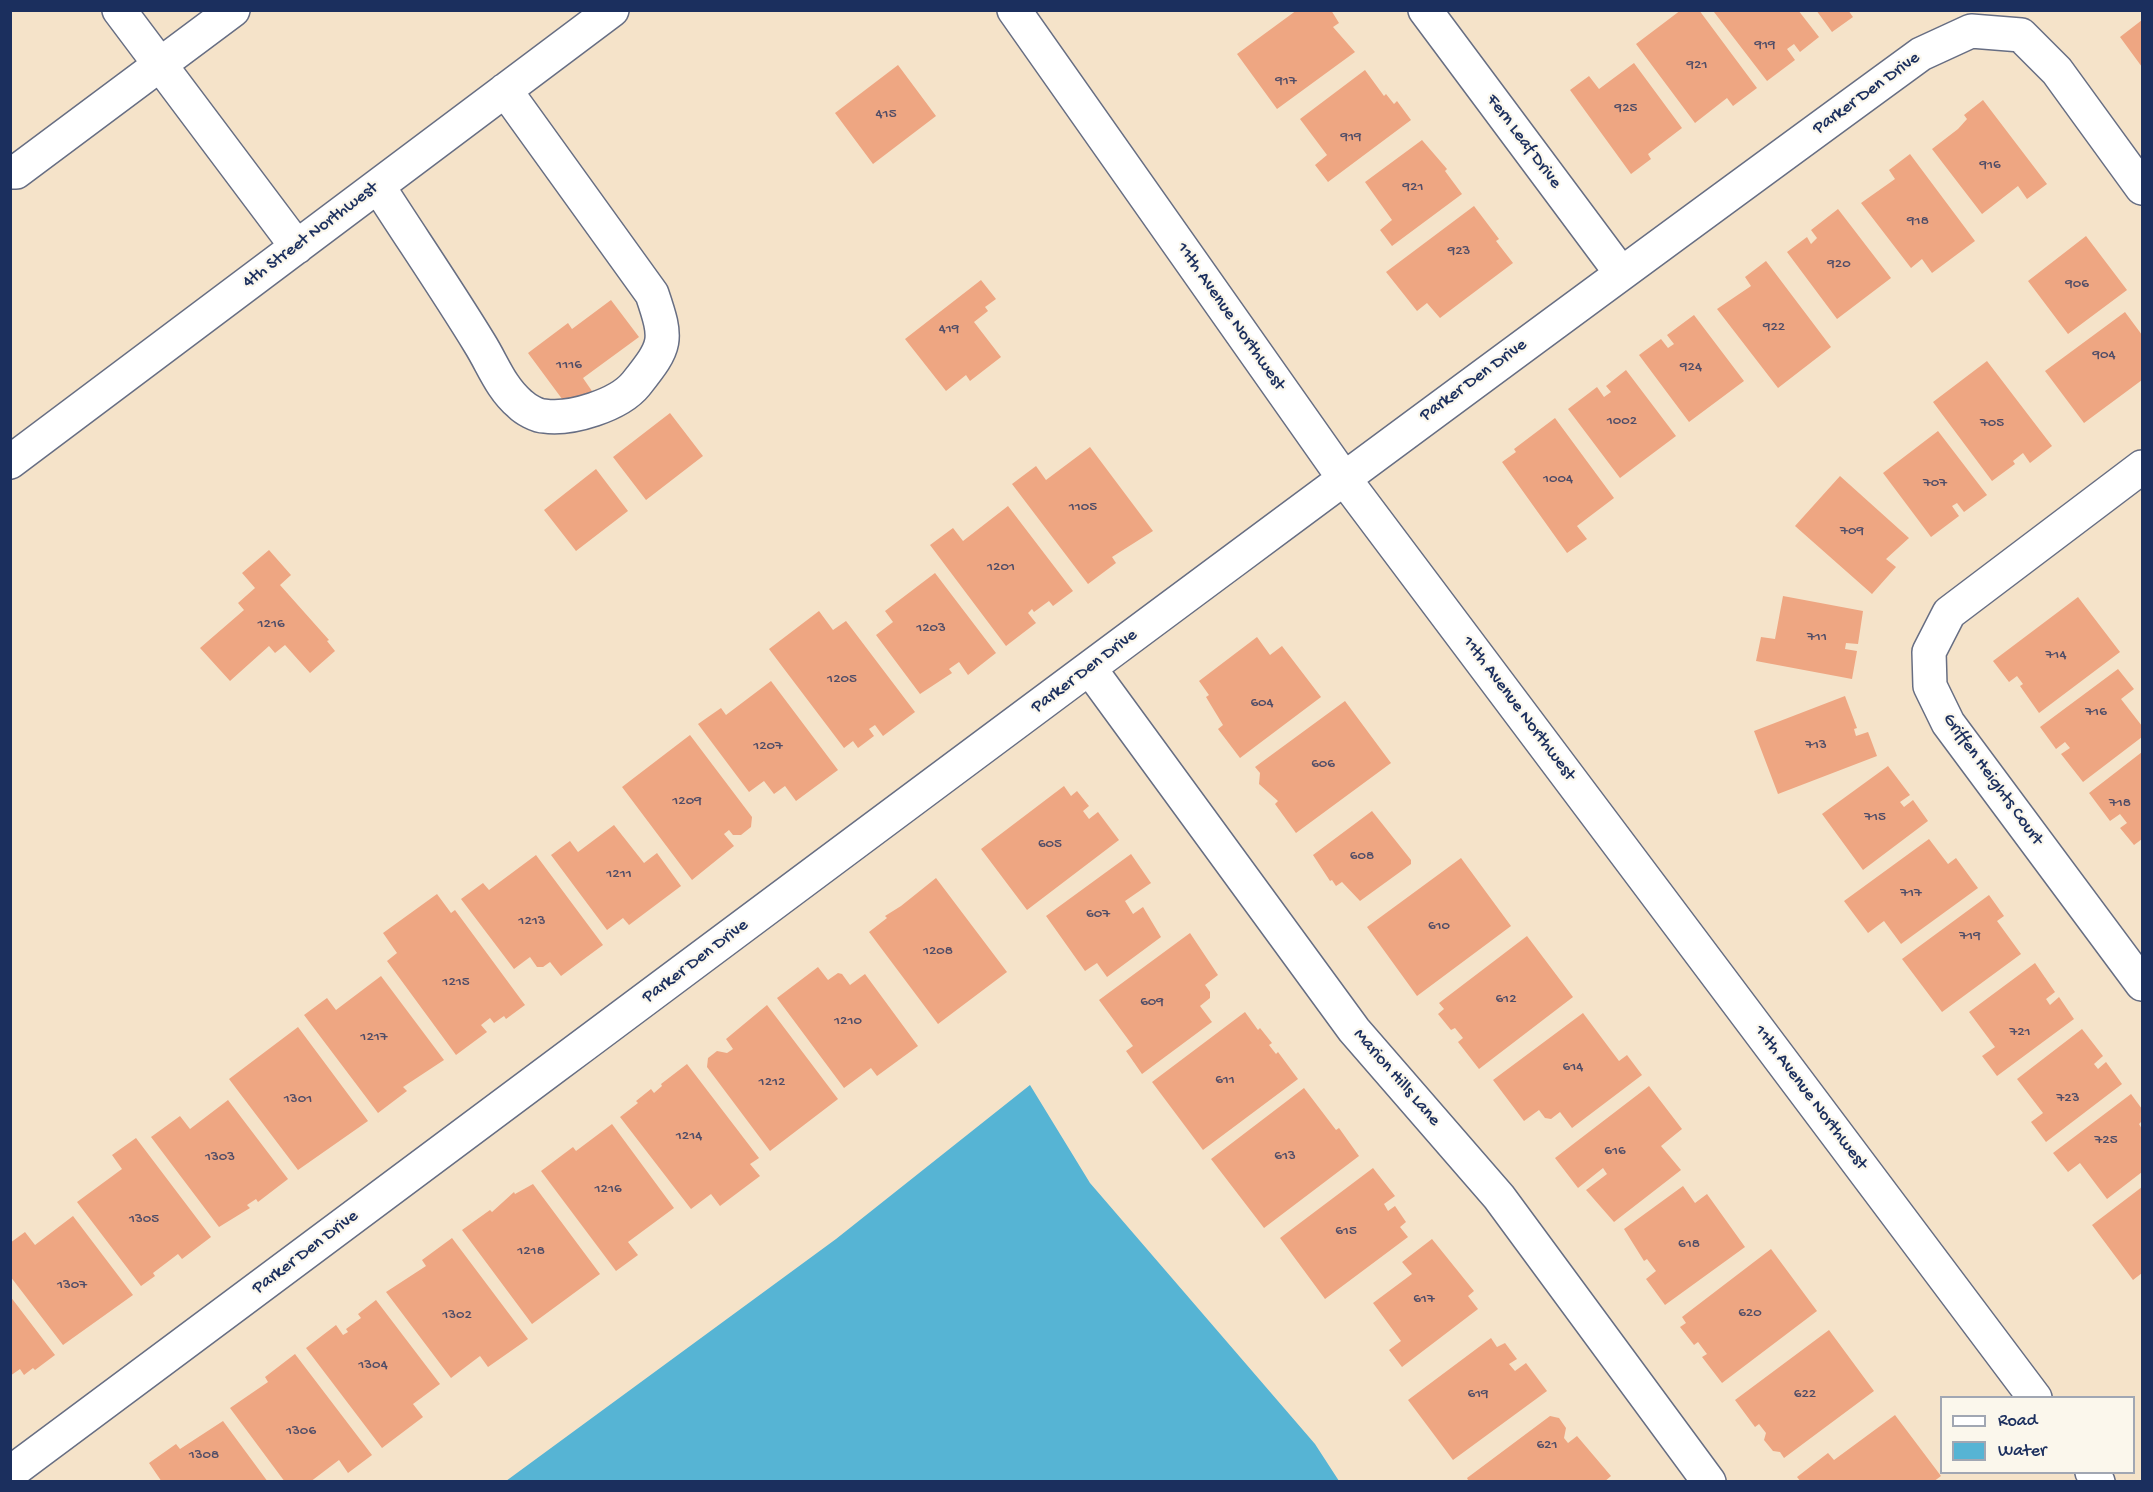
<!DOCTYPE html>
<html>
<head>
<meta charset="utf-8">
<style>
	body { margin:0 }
	#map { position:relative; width:2153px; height:1492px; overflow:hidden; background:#f5e3c9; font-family:"Gochi Hand",sans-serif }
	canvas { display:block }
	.frame { position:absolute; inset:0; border:12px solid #1b2f5e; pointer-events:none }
	.legend { position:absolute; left:1940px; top:1396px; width:195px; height:78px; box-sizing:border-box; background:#fbf7ec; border:2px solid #a1a7b3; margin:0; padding:8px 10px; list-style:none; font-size:18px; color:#1b2f5e }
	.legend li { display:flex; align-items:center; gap:12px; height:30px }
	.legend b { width:30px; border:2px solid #a1a7b3 }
</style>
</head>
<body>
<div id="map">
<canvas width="2153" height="1492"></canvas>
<div class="frame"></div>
<ul class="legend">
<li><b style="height:8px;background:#fff"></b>Road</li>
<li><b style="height:16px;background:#56b4d4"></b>Water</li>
</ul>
</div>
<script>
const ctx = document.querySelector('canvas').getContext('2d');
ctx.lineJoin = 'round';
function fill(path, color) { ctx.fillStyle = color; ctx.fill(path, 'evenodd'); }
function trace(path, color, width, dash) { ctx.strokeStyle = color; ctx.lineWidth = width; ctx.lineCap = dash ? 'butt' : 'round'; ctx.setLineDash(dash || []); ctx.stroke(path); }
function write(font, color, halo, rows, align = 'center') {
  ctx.font = font + ' "Gochi Hand",sans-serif'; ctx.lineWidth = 4.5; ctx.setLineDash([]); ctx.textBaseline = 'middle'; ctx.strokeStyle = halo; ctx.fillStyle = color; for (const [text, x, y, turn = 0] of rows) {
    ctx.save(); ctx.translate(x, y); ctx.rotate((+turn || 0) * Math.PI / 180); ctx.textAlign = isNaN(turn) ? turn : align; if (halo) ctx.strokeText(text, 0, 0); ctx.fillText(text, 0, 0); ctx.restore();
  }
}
fill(new Path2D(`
	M1030,1085L1090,1183L1315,1444L1339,1481H506L836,1239Z`), '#56b4d4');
fill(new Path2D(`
	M1297,10H1331L1339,23L1333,27L1355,52L1277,109L1237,54Z
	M1681,10H1699L1757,88L1733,106L1727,98L1695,123L1636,44Z
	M1716,10H1798L1819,37L1800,52L1794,44L1787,49L1795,60L1767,81L1714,12Z
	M1816,10H1848L1853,17L1832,32Z
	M2142,20V67L2120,37Z
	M1634,63L1682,128L1648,154L1651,159L1631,174L1570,90L1589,76L1599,89Z
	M898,65L936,116L873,164L835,113Z
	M1365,70L1384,96L1386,94L1394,104L1397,101L1411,120L1328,182L1315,165L1327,155L1300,119Z
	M1983,100L2047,184L2027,199L2018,186L1982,214L1932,149L1958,129L1967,119L1964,115Z
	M1422,140L1447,169L1445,171L1462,194L1392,246L1380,230L1392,220L1365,182Z
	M1910,154L1975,241L1932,273L1922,259L1911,268L1861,203L1895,179L1889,170Z
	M1474,206L1499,239L1496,241L1513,263L1440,318L1427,303L1417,311L1386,272Z
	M1838,209L1891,278L1837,319L1787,252L1807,237L1811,244L1817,238L1811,230Z
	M2086,236L2127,290L2068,334L2028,281Z
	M1766,261L1831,347L1778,388L1717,309L1751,286L1745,277Z
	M981,280L996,299L985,307L988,311L974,322L1001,357L970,381L966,375L946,391L905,339Z
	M611,300L639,337L583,378L594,394L571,411L528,353L568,323L572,329Z
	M2125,312L2142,335V380L2084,423L2045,371Z
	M1694,315L1744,381L1689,422L1639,355L1661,339L1668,348L1674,344L1667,335Z
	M1987,361L2052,446L2030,463L2023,453L2013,461L2015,464L1992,481L1933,402Z
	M1626,370L1676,436L1620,478L1568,409L1597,387L1604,397L1611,392L1606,386Z
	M670,413L703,456L646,500L613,457Z
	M1555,418L1614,498L1577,526L1587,539L1567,553L1502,462L1516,452L1514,449Z
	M1938,431L1987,495L1964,512L1957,503L1952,506L1959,516L1931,537L1883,473Z
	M1090,447L1153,531L1112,557L1116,563L1088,584L1012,484L1036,466L1046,480Z
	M596,469L628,511L576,551L544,510Z
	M1840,476L1909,538L1886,559L1896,567L1872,594L1795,526Z
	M1008,506L1073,591L1053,606L1049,601L1034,612L1032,609L1028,613L1036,623L1006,646L930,545L953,528L963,541Z
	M269,550L291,575L280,585L329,640L327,641L335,651L310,673L285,645L275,653L269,646L230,681L200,648L244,610L238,603L255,588L242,573Z
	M935,573L996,653L968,675L959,662L949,669L952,673L920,694L876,635L893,622L885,611Z
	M1783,596L1863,611L1858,644L1846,643L1845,649L1857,651L1852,679L1756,661L1761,637L1775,639Z
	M2078,597L2120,652L2039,713L2020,686L2023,684L2017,676L2009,682L1993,661Z
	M819,611L833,630L846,621L915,712L883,736L875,725L869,729L874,736L858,748L853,741L844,748L769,649Z
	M1257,637L1270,655L1282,646L1321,697L1240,758L1218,729L1223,725L1206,697L1209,695L1199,681Z
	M2118,669L2134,689L2121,699L2142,726V737L2083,782L2061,754L2070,748L2065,742L2056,749L2040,727Z
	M771,681L838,770L796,801L785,786L774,794L764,781L749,792L698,724L721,708L726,715Z
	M1845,696L1857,728L1854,729L1856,736L1868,732L1877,756L1778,794L1754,731Z
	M1345,701L1391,763L1296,833L1275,804L1278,801L1259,784L1260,773L1255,767Z
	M690,735L752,817L751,827L741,835H733L729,830L724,834L734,846L692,880L622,787Z
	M2142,752V839L2134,845L2120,828L2127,823L2120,814L2110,821L2089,793Z
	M1888,766L1910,795L1900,802L1904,807L1913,800L1928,821L1863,870L1822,814Z
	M1064,786L1071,796L1077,791L1089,806L1083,811L1089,819L1098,812L1119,840L1027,910L981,849Z
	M1372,811L1411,860V864L1360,901L1342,882L1336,886L1332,880L1330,881L1313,855Z
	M614,825L644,863L657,853L681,886L629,925L623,918L607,930L551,855L570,841L578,852Z
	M1929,839L1948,864L1956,858L1978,888L1901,944L1884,921L1868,933L1844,901Z
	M1131,854L1151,883L1125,901L1133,914L1143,907L1161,937L1107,977L1097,963L1085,971L1046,916Z
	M536,855L603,945L561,976L550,962L543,967H537L530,957L514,969L461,899L483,883L489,890Z
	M1461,858L1511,926L1417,996L1367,927Z
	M936,878L1007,972L938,1024L869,932L887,918L885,916L901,906Z
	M437,894L451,913L455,910L525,1005L506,1019L504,1016L494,1023L490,1018L481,1025L487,1032L456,1055L387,961L397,953L383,933Z
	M1989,895L2004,916L1997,921L2021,954L1942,1012L1902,959Z
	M1190,933L1218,975L1205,985L1210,992V998L1200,1006L1212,1022L1142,1074L1126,1051L1133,1046L1099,1000Z
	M1527,936L1573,997L1479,1069L1458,1042L1463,1038L1455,1028L1451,1030L1438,1014L1444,1009L1439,1003Z
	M2035,963L2055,992L2046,999L2050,1005L2059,997L2074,1019L1997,1076L1982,1056L1995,1047L1969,1012Z
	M818,967L828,980L838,973L842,974L850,985L865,974L918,1046L877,1076L871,1068L844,1088L777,998Z
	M381,976L444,1060L403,1087L407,1091L378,1113L304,1015L327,998L336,1010Z
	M767,1005L838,1099L770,1151L707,1067L708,1058L717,1051L727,1053L733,1049L726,1039Z
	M1245,1012L1258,1030L1260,1028L1272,1043L1269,1045L1276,1054L1278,1052L1298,1079L1203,1150L1152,1082Z
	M1583,1013L1619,1061L1627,1055L1642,1075L1572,1128L1560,1112L1551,1119L1545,1118L1539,1110L1524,1121L1493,1080Z
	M298,1027L368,1121L298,1170L229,1079Z
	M2082,1029L2103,1056L2094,1064L2098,1069L2106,1062L2122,1084L2046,1142L2031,1122L2043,1113L2017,1079Z
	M687,1064L759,1158L750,1164L760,1176L720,1206L711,1194L691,1209L620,1117L638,1103L636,1101L651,1089L654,1093L662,1086L661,1084Z
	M1649,1086L1682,1129L1661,1146L1681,1170L1614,1222L1586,1190L1607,1174L1603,1168L1578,1188L1555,1158Z
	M1304,1088L1336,1130L1339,1128L1359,1156L1264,1228L1211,1159Z
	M2131,1094L2142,1109V1121L2139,1124L2142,1129V1172L2107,1199L2080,1163L2068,1172L2053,1153Z
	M228,1100L288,1179L258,1202L256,1199L247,1205L250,1208L219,1227L151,1137L180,1116L190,1129Z
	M612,1124L674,1208L628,1242L638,1255L616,1271L541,1171L573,1147L576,1151Z
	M136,1138L211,1237L182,1259L178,1254L153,1273L155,1276L141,1286L77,1202L122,1169L112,1155Z
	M1373,1168L1395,1196L1384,1204L1388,1211L1395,1206L1406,1222L1400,1227L1408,1237L1325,1299L1280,1238Z
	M533,1184L600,1274L532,1324L462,1230L490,1210L492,1212L514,1192L515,1194Z
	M1683,1186L1695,1203L1707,1194L1745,1247L1665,1305L1646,1279L1656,1271L1647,1259L1644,1261L1624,1229Z
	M2142,1187V1273L2133,1280L2092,1225Z
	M73,1216L133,1295L63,1345L10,1276V1243L25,1232L35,1245Z
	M452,1238L528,1339L488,1367L480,1356L451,1378L386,1292L426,1266L422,1260Z
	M1432,1239L1474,1291L1468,1296L1478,1309L1402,1367L1389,1350L1401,1341L1373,1303L1412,1274L1402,1262Z
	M1771,1249L1817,1311L1722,1383L1702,1357L1707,1354L1698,1342L1694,1345L1680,1327L1686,1323L1682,1317Z
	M10,1296L55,1355L35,1370L33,1368L24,1375L20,1369L10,1376Z
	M376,1300L440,1384L413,1404L423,1417L382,1448L306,1348L336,1325L343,1335L348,1332L346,1329L361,1318L358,1314Z
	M1829,1330L1874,1391L1784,1458L1780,1452L1773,1451L1764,1440L1766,1433L1759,1424L1755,1427L1735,1400Z
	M1491,1338L1497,1347L1505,1343L1517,1359L1509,1364L1515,1371L1526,1363L1547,1391L1453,1460L1408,1400Z
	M295,1354L372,1455L348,1473L339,1460L310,1482H285L230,1408L268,1382L265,1377Z
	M1895,1415L1941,1476L1933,1482H1801L1797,1477L1828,1453L1834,1460Z
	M1550,1416L1559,1418L1566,1428L1564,1438L1568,1443L1577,1436L1611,1476L1604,1482H1469L1467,1478Z
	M223,1421L268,1482H162L149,1463L176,1444L180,1449Z`), '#eea682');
const minor = new Path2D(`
	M119,10L297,247
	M1014,10L1343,477L2035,1398
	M1425,10L1621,273
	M10,172H16L233,10
	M378,186C412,239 447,290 480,344C493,365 501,388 520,404C525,409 537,416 544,416C571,420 619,405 636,384C667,345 668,341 652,294L505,90
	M10,462L612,10
	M2142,467L1949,613L1929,652L1930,686L1948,723L2142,984
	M1090,669L1354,1030L1499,1197L1709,1482
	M2092,1472L2098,1482
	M10,1473C647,999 1280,522 1921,54L1971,31L2021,35L2057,71L2142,188`);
trace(minor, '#676e83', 36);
trace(minor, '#fff', 33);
write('15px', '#504d67', null, [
	["919",1765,46],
	["921",1697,66],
	["917",1286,82],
	["925",1626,109],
	["415",886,115],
	["919",1351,138],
	["916",1990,166],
	["921",1413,188],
	["918",1918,222],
	["923",1459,252],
	["920",1839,265],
	["906",2077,285],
	["922",1774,328],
	["419",949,330],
	["904",2104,356],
	["1116",569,366],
	["924",1691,368],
	["1002",1622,422],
	["705",1992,424],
	["1004",1558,480],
	["707",1935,484],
	["1105",1083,508],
	["709",1852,532],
	["1201",1001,568],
	["1216",271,625],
	["1203",931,629],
	["711",1817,638],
	["714",2056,656],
	["1205",842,680],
	["604",1262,704],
	["716",2096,713],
	["713",1816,746],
	["1207",768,747],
	["606",1323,765],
	["1209",687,802],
	["718",2120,804],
	["715",1875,818],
	["605",1050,845],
	["608",1362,857],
	["1211",619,875],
	["717",1911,894],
	["607",1098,915],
	["1213",532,922],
	["610",1439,927],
	["719",1970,937],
	["1208",938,952],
	["1215",456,983],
	["612",1506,1000],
	["609",1152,1003],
	["1210",848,1022],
	["721",2020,1033],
	["1217",374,1038],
	["614",1573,1068],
	["611",1225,1081],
	["1212",772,1083],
	["723",2068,1099],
	["1301",298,1100],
	["1214",689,1137],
	["725",2106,1141],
	["616",1615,1152],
	["613",1285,1157],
	["1303",220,1158],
	["1216",608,1190],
	["1305",144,1220],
	["615",1346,1232],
	["618",1689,1245],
	["1218",531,1252],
	["1307",72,1286],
	["617",1424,1300],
	["620",1750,1314],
	["1302",457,1316],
	["1304",373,1366],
	["619",1478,1395],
	["622",1805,1395],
	["1306",301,1432],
	["621",1547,1446],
	["1308",204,1456]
]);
write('18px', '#1b2f5e', '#fbf7ec', [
	["Parker Den Drive",1867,94,-36],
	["Fern Leaf Drive",1523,142,53],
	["4th Street Northwest",311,236,-37],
	["11th Avenue Northwest",1230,317,55],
	["Parker Den Drive",1474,381,-36],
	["Parker Den Drive",1085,672,-37],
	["11th Avenue Northwest",1518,709,53],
	["Griffen Heights Court",1992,780,54],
	["Parker Den Drive",696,962,-37],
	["Marion Hills Lane",1396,1078,49],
	["11th Avenue Northwest",1810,1098,53],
	["Parker Den Drive",306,1253,-37]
]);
</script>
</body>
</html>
